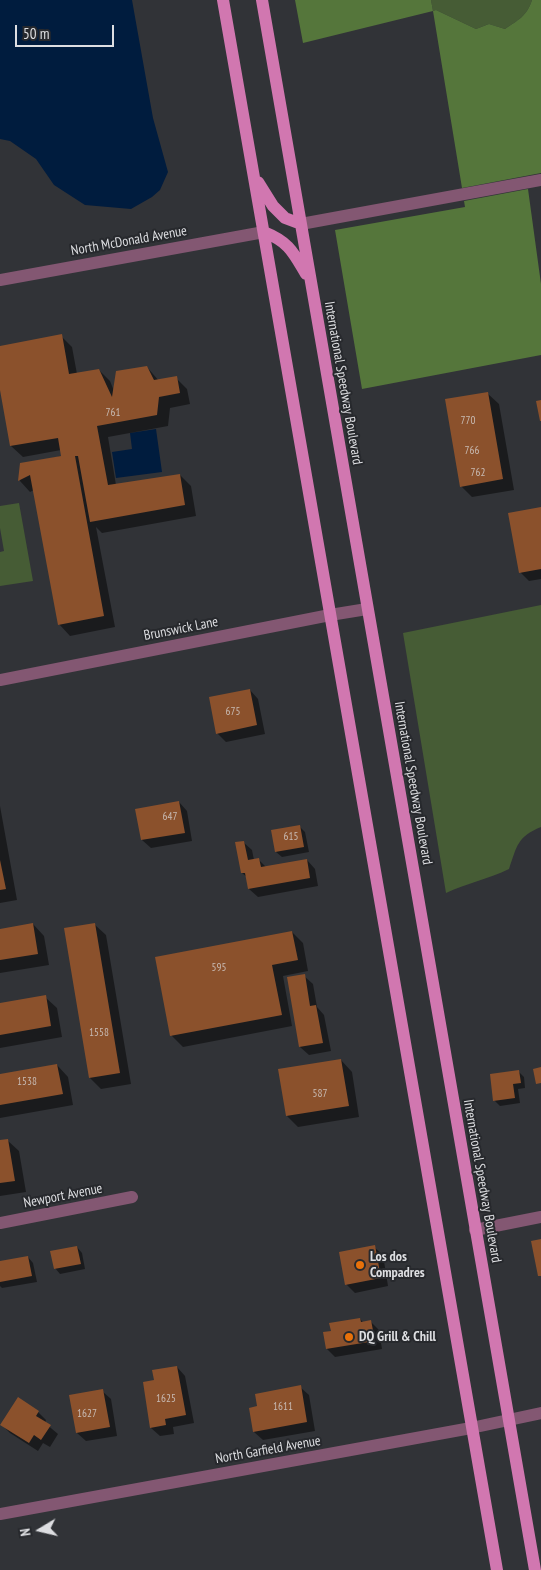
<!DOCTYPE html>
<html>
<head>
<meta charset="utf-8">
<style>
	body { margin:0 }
	#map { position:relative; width:541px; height:1570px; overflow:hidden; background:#313337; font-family:"PT Sans Narrow",sans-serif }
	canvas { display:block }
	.north { position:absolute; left:15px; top:1505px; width:50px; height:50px; -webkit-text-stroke:4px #27292d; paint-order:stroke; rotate:261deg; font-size:14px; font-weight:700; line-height:20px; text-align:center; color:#dddee1 }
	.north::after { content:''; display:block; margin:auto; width:18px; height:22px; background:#dddee1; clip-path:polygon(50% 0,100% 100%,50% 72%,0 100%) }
	.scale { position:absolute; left:15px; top:25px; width:99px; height:22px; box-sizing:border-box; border:2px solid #dddee1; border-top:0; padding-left:6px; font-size:15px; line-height:18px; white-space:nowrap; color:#dddee1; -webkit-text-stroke:4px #27292d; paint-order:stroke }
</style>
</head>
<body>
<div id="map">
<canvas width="541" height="1570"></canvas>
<div class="north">N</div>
<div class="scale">50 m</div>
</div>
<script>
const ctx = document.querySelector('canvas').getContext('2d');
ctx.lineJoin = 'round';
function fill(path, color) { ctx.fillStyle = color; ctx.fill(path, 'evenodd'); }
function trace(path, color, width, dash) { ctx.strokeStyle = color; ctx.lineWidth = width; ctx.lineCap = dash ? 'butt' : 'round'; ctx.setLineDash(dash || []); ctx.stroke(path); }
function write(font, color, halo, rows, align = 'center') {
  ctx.font = font + ' "PT Sans Narrow",sans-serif'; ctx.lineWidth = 4; ctx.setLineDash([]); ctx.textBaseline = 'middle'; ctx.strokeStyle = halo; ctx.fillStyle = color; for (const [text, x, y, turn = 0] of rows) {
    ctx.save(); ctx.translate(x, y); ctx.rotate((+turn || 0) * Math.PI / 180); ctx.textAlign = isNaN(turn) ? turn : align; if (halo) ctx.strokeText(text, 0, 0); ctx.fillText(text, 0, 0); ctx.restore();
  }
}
fill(new Path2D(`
	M431,0H532C527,16 518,20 505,29L489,24L476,29L436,10L433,11Z
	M19,503L33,581L0,586V552L4,551L0,528V506Z
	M541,605V827C517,837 517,846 509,869C489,879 467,883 446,893L403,633Z`), '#465c35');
fill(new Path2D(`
	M295,0H431L433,11L436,10L476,29L489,24L505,29C518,20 527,16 532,0H541V173L462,188L433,11L303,43Z
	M528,189L541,284V355L362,389L335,230L465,207L464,201Z`), '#55763b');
fill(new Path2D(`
	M0,0H132L153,118L168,172L160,190L152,197L131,209L85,205L54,185L36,159L10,141L0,139Z
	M156,429L162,472L116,478L112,452L132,449L130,433Z`), '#001c3e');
fill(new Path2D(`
	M61,336L72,347L77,374L99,370L110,381L114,391L147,367L159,381L176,378L187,389L190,404L170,408L168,426L108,437L116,485L180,475L191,486L196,516L102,533L96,527L115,627L70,636L59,624L34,490L30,492L20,481L22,464L62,456L61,450L23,457L11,446L0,383V347Z
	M487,393L499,404L514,490L472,497L461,486Z
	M541,508V579L529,581L521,573Z
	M250,690L258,699L265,734L226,742L217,733Z
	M179,802L187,811L192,841L151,848L142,840L137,810Z
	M0,806L17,900L0,903Z
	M299,826L305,832L309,852L282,857L276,852Z
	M243,842L252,850L254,860L258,859L267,868L307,860L315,869L318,886L258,897L249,889L248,878L242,873Z
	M33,924L44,936L49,965L0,973V930Z
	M94,924L106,935L131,1084L101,1089L90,1078Z
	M292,932L303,943L308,971L283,976L292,1026L183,1047L172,1036L157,958Z
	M304,976L313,984L317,1007L324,1015L331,1051L309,1055L300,1047L288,978Z
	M45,997L57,1008L62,1037L0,1048V1005Z
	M341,1060L352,1072L359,1117L298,1127L287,1116Z
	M57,1065L68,1077L73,1105L0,1118V1075Z
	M518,1071L524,1077L525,1088L518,1089L520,1103L500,1106L494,1100Z
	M7,1140L19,1151L26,1192L0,1196V1141Z
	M77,1247L82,1253L85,1269L60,1274L55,1268Z
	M374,1247L383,1255L388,1286L355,1293L346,1284Z
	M28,1257L33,1263L37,1282L2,1288L0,1286V1263Z
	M360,1319L363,1322L370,1321L379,1330L382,1349L335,1357L327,1349L332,1332Z
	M177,1367L185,1376L194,1423L173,1427L174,1434L160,1436L151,1428L155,1381Z
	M300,1387L309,1395L315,1431L263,1440L254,1432L259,1407Z
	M102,1391L111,1399L117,1436L86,1441L77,1433Z
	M38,1412L46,1420L45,1423L58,1434L50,1447L43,1443L38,1451L10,1433L2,1425Z`), '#0007');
fill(new Path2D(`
	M62,334L69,374L99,369L112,397L116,371L147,366L154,380L177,376L180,393L159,397L157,415L97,426L108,485L180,474L185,505L90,522L78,456H75L104,616L58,625L30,475L18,481L20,463L61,456L58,438L10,446L0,390V346Z
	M488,392L503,479L460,487L445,399Z
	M541,400V421H540L536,401Z
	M541,507V569L519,573L508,513Z
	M250,689L257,725L216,734L209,697Z
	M179,801L185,833L141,840L135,809Z
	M300,825L304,847L275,852L271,830Z
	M244,841L248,860L259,858L261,867L307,859L310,878L248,889L245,873H241L235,842Z
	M0,860L6,889L0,890Z
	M33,923L38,954L0,960V929Z
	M95,923L120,1073L89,1078L64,928Z
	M292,931L298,960L272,965L282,1015L170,1036L155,957Z
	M305,974L310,1006L316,1005L323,1043L299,1047L287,977Z
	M46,995L51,1026L0,1035V1003Z
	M341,1059L349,1106L286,1116L278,1069Z
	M57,1064L63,1094L0,1105V1074Z
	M541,1067V1083L536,1084L533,1069Z
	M519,1070L521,1083L513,1084L515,1098L493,1101L490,1074Z
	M8,1139L15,1181L0,1183V1140Z
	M541,1239V1276H538L531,1241Z
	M375,1245L381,1278L345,1285L339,1252Z
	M77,1246L81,1264L54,1269L50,1251Z
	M28,1256L32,1276L0,1282V1261Z
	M360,1318L361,1322L371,1320L375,1341L326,1349L323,1332L331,1331L329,1323Z
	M177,1366L186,1415L165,1419L166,1425L150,1428L143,1382L154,1380L152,1370Z
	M301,1385L307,1422L253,1432L249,1408L257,1406L255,1394Z
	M103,1389L110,1427L76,1433L69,1395Z
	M18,1397L39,1411L36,1416L51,1425L41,1440L34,1435L29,1443L0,1425Z`), '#8b512c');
trace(new Path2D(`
	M301,224L541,180
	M0,280L264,232
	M0,680L330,615L367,609
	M0,1223L132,1197
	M475,1230L541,1217
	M0,1514L471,1428L541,1413`), '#835772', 12);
trace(new Path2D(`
	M223,0L497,1570
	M262,0L535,1570
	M258,182L273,206L285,218L301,224
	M264,232C289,242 293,252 306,274`), '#d177b0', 12);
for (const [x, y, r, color] of [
	[360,1265,5,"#e8710a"],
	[349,1337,5,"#e8710a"]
]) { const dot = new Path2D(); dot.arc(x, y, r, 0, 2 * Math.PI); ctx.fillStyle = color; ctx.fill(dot); trace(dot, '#27292d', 2); }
write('11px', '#c8bbb4', null, [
	["761",113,413],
	["770",468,421],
	["766",472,451],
	["762",478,473],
	["675",233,712],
	["647",170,817],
	["615",291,837],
	["595",219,968],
	["1558",99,1033],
	["1538",27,1082],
	["587",320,1094],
	["1625",166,1399],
	["1611",283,1407],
	["1627",87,1414]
]);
write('14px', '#dddee1', '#27292d', [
	["North McDonald Avenue",129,241,-10],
	["International Speedway Boulevard",343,383,80],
	["Brunswick Lane",181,629,-11],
	["International Speedway Boulevard",413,783,80],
	["International Speedway Boulevard",482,1181,80],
	["Newport Avenue",63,1196,-11],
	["North Garfield Avenue",268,1450,-10]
]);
write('bold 14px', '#dddee1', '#27292d', [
	["Los dos",370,1257],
	["Compadres",370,1273],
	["DQ Grill & Chill",359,1337]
], 'left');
</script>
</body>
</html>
